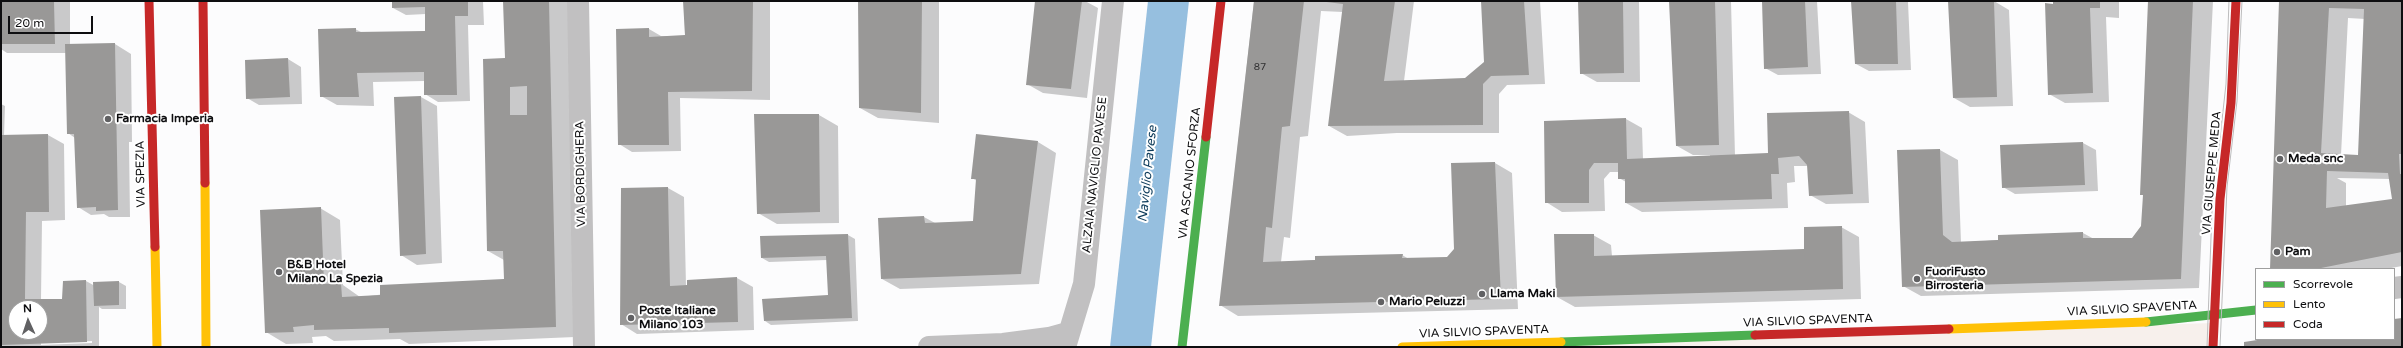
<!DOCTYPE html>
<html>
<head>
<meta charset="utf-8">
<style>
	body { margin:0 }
	#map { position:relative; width:2403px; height:348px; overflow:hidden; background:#fcfcfd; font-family:"Varela Round",sans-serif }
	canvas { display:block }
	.frame { position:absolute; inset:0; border:2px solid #0e0e10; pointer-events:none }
	.legend { position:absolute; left:2255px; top:268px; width:140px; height:72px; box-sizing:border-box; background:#fff; border:1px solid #9f9f9f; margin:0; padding:5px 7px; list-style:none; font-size:12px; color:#0e0e10 }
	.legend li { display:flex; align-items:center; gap:8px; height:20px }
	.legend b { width:20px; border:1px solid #9f9f9f }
	.north { position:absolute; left:8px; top:300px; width:40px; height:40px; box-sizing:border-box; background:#fff; border:1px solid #9f9f9f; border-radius:50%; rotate:357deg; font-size:11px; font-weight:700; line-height:16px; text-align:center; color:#0e0e10 }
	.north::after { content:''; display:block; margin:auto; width:14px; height:18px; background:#616163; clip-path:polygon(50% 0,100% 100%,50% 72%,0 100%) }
	.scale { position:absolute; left:8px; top:16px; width:85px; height:18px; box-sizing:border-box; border:2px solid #0e0e10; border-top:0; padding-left:5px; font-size:12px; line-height:14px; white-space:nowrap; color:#0e0e10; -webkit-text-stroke:3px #fff; paint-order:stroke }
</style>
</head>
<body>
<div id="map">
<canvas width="2403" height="348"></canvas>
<div class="frame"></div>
<ul class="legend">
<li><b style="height:5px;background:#4caf50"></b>Scorrevole</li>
<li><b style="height:5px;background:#ffc107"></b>Lento</li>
<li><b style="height:5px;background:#c62828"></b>Coda</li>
</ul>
<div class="north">N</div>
<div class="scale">20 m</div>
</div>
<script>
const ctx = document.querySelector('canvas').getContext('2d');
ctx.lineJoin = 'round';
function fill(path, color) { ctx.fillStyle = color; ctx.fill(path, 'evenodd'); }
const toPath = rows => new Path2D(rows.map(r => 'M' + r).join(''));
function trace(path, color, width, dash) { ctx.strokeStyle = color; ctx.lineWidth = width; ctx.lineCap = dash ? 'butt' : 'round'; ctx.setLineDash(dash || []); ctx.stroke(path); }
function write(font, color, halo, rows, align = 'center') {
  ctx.font = font + ' "Varela Round",sans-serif'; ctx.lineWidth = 4; ctx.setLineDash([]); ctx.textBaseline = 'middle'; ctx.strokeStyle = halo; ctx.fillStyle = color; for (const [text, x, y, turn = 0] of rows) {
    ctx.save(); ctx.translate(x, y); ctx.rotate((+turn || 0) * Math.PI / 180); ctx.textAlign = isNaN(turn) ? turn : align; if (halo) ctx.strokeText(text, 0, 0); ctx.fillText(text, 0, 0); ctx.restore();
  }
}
fill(toPath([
	[2211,323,2208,347,1516,347]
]), '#f7f0ec');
fill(toPath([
	[1148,1,1189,1,1151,347,1110,347]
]), '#96bfdf');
fill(toPath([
	[1,1,70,1,70,45,115,44,131,54,132,142,129,142,130,217,109,217,104,214,91,215,78,207,75,138,68,133,66,53,7,53,1,49],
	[393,1,483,1,484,25,468,25,470,101,438,102,425,94,425,81,373,82,374,106,337,105,321,96,355,29,363,33,426,32,426,14,406,15,393,8],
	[504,1,569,1,575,337,409,344,400,339,334,341,326,336,312,337,313,343,286,344,266,332,320,208,340,220,343,285,360,297,505,280,504,260,488,251,506,59],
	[684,1,770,1,770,100,680,98,681,151,632,152,619,144,649,29,661,36,685,36],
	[859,1,939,1,939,123,878,118,860,108],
	[1036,1,1085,1,1098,8,1087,98,1043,93,1027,84],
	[1254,1,1414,1,1404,81,1465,79,1485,62,1482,1,1540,1,1545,84,1507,85,1499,94,1499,133,1397,133,1347,136,1329,126,1343,12,1321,11,1308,136,1300,137,1290,238,1284,237,1281,262,1402,255,1409,259,1447,258,1455,249,1495,163,1512,173,1518,309,1238,316,1220,305],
	[1579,1,1639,1,1640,82,1597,82,1581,73],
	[1670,1,1731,1,1735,156,1769,154,1848,112,1865,122,1869,203,1826,204,1810,195,1808,166,1794,166,1795,182,1787,183,1788,208,1642,212,1626,203,1626,182,1619,178,1619,172,1610,172,1604,179,1605,211,1562,212,1546,202,1626,119,1642,128,1643,159,1710,157,1710,155,1693,155,1677,146],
	[1763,1,1817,1,1821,74,1778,75,1765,68],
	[1852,1,1908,2,1911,70,1869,71,1856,64],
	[1949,1,1994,1,2009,10,2013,106,1970,107,1954,98],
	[2054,1,2119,1,2119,18,2106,17,2109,102,2065,103,2049,94,2059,6],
	[2149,1,2213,1,2199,288,1921,296,1903,286,1940,150,1958,160,1961,243,2083,233,2094,239,2132,239,2142,227,2144,196,2141,194],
	[2281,1,2402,1,2402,266,2386,269,2271,269],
	[2348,18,2365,19,2359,156,2341,155],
	[2337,178,2390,179,2394,201,2346,207,2346,183],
	[288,59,301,67,302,104,259,105,247,98],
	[421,97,437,106,442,263,417,265,401,255],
	[1,104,5,106,4,136,48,135,64,144,65,220,42,221,41,300,63,300,86,281,95,286,94,283,119,282,126,286,126,309,102,309,99,307,99,347,1,347],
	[16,308,40,308,40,332,16,332],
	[92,341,92,343,41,345,41,343],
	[819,115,838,126,839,223,777,224,758,213],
	[1038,142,1056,153,1039,284,900,289,882,279,924,217,935,223,974,222,977,181,972,178],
	[2083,143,2096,150,2098,191,2015,194,2003,187],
	[668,188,684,197,686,286,737,278,753,287,754,330,637,334,621,324],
	[1841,227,1859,237,1861,299,1575,307,1557,297,1593,235,1611,245,1612,256,1805,250],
	[848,235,855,239,858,321,771,325,765,321,829,296,827,260,769,262,762,258]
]), '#0003');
fill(toPath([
	[1,1,54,1,55,44,1,44],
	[392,1,468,1,468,16,455,16,457,95,424,95,424,72,357,73,359,97,320,97,318,29,356,28,356,32,425,31,425,7,392,8],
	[503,1,549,1,556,327,389,333,389,328,314,330,314,325,293,327,294,332,265,333,260,210,321,207,324,284,341,283,342,297,380,295,380,285,504,279,503,251,487,251,483,59,505,58],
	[527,86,527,115,510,115,510,87],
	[683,1,753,1,752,91,668,92,669,145,618,145,616,29,649,28,649,37,685,35],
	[858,1,922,1,921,113,859,108],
	[1035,1,1082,1,1071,89,1026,85],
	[1254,1,1304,1,1290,126,1282,127,1272,228,1266,227,1263,262,1315,260,1315,256,1403,254,1402,258,1447,257,1454,249,1451,163,1495,162,1501,299,1219,306],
	[1318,1,1395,1,1384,81,1465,78,1484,62,1481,1,1524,1,1529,75,1491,76,1483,84,1483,125,1328,126,1343,4],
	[1578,1,1623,1,1624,73,1580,74],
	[1669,1,1715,1,1719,145,1676,146],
	[1762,1,1805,1,1808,67,1764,69],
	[1851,1,1896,1,1898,64,1855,64],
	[1948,1,1994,1,1997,97,1953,98],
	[2053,1,2100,1,2100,8,2090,8,2093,93,2048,95,2045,3,2053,4],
	[2148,1,2193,1,2181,279,1902,287,1897,150,1940,149,1943,235,1952,242,1998,240,1998,235,2083,232,2083,238,2132,238,2141,226,2143,195,2140,195],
	[2279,1,2402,1,2402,154,2399,154,2400,174,2402,174,2402,252,2316,269,2270,269],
	[2329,8,2364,9,2358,155,2321,153],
	[2327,171,2388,173,2392,199,2326,208],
	[115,43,118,210,96,211,96,207,77,208,74,134,67,134,65,44],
	[288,58,290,97,246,99,245,60],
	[421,96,426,254,400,256,394,97],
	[1849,111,1853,194,1809,196,1807,165,1799,156,1778,158,1779,174,1771,174,1772,199,1625,203,1625,179,1618,179,1618,163,1594,163,1589,170,1589,203,1545,203,1544,121,1626,118,1627,159,1768,153,1767,113],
	[754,114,819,114,820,212,757,214],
	[48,134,49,212,26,212,25,299,62,299,63,281,86,280,87,342,1,345,1,135],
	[16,308,40,308,40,332,16,332],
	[976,134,1038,141,1021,274,881,279,878,218,924,216,925,223,973,221,976,179,971,179],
	[2083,142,2085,185,2002,188,2000,145],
	[668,187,670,286,687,285,687,280,737,277,738,322,620,325,621,188],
	[1842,226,1843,289,1556,297,1554,234,1594,234,1594,256,1804,249,1804,227],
	[848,234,852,318,764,321,762,299,828,295,826,256,761,258,760,236],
	[119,281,119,305,94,306,93,282],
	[2402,318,2402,347,2244,347,2244,342,2264,339,2394,339,2394,319]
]), '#999897');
trace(toPath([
	[578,1,584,347],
	[2394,288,2402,287],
	[929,347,1003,344,1049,338,1067,333],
	[1065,347,1084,284,1113,1]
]), '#c1c0c1', 22);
trace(toPath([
	[2146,322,2256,310],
	[1561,342,1755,335],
	[1182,347,1206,137]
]), '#4caf50', 9);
trace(toPath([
	[205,183,206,347],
	[155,247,157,347],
	[1949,329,2146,322],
	[1402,347,1561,342]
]), '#ffc107', 9);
trace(toPath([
	[149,1,155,247],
	[203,1,205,183],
	[1206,137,1221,1],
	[1755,335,1949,329],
	[2213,347,2220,199,2231,103,2236,1]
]), '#c62828', 9);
trace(toPath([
	[2207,347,2212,210,2226,84,2229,1],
	[2220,347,2227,187,2237,101,2242,1]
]), '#bcbcbd', 1);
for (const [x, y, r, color] of [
	[108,119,4,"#616163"],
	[2280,159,4,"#616163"],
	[2277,252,4,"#616163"],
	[279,272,4,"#616163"],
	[1917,279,4,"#616163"],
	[1482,294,4,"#616163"],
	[1381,302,4,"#616163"],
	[631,318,4,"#616163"]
]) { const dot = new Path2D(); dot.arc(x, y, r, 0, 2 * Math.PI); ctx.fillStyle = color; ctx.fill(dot); trace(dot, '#fff', 1.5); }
write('10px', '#313032', null, [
	["87",1260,67]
]);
write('bold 12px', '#0e0e10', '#fff', [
	["Farmacia Imperia",116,119],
	["Meda snc",2288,159],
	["Pam",2285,252],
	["B&B Hotel",287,265],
	["Milano La Spezia",287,279],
	["FuoriFusto",1925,272],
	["Birrosteria",1925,286],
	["Llama Maki",1490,294],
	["Mario Peluzzi",1389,302],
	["Poste Italiane",639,311],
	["Milano 103",639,325]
], 'left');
write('12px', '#0e0e10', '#fff', [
	["VIA ASCANIO SFORZA",1190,173,-84],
	["VIA GIUSEPPE MEDA",2212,173,-85],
	["VIA SPEZIA",141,174,-91],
	["VIA BORDIGHERA",581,174,-91],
	["ALZAIA NAVIGLIO PAVESE",1095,175,-84],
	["VIA SILVIO SPAVENTA",2132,309,-3],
	["VIA SILVIO SPAVENTA",1808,321,-2],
	["VIA SILVIO SPAVENTA",1484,332,-2]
]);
write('italic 13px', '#0d3b5a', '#fff', [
	["Naviglio Pavese",1148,174,-84]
]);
</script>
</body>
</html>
